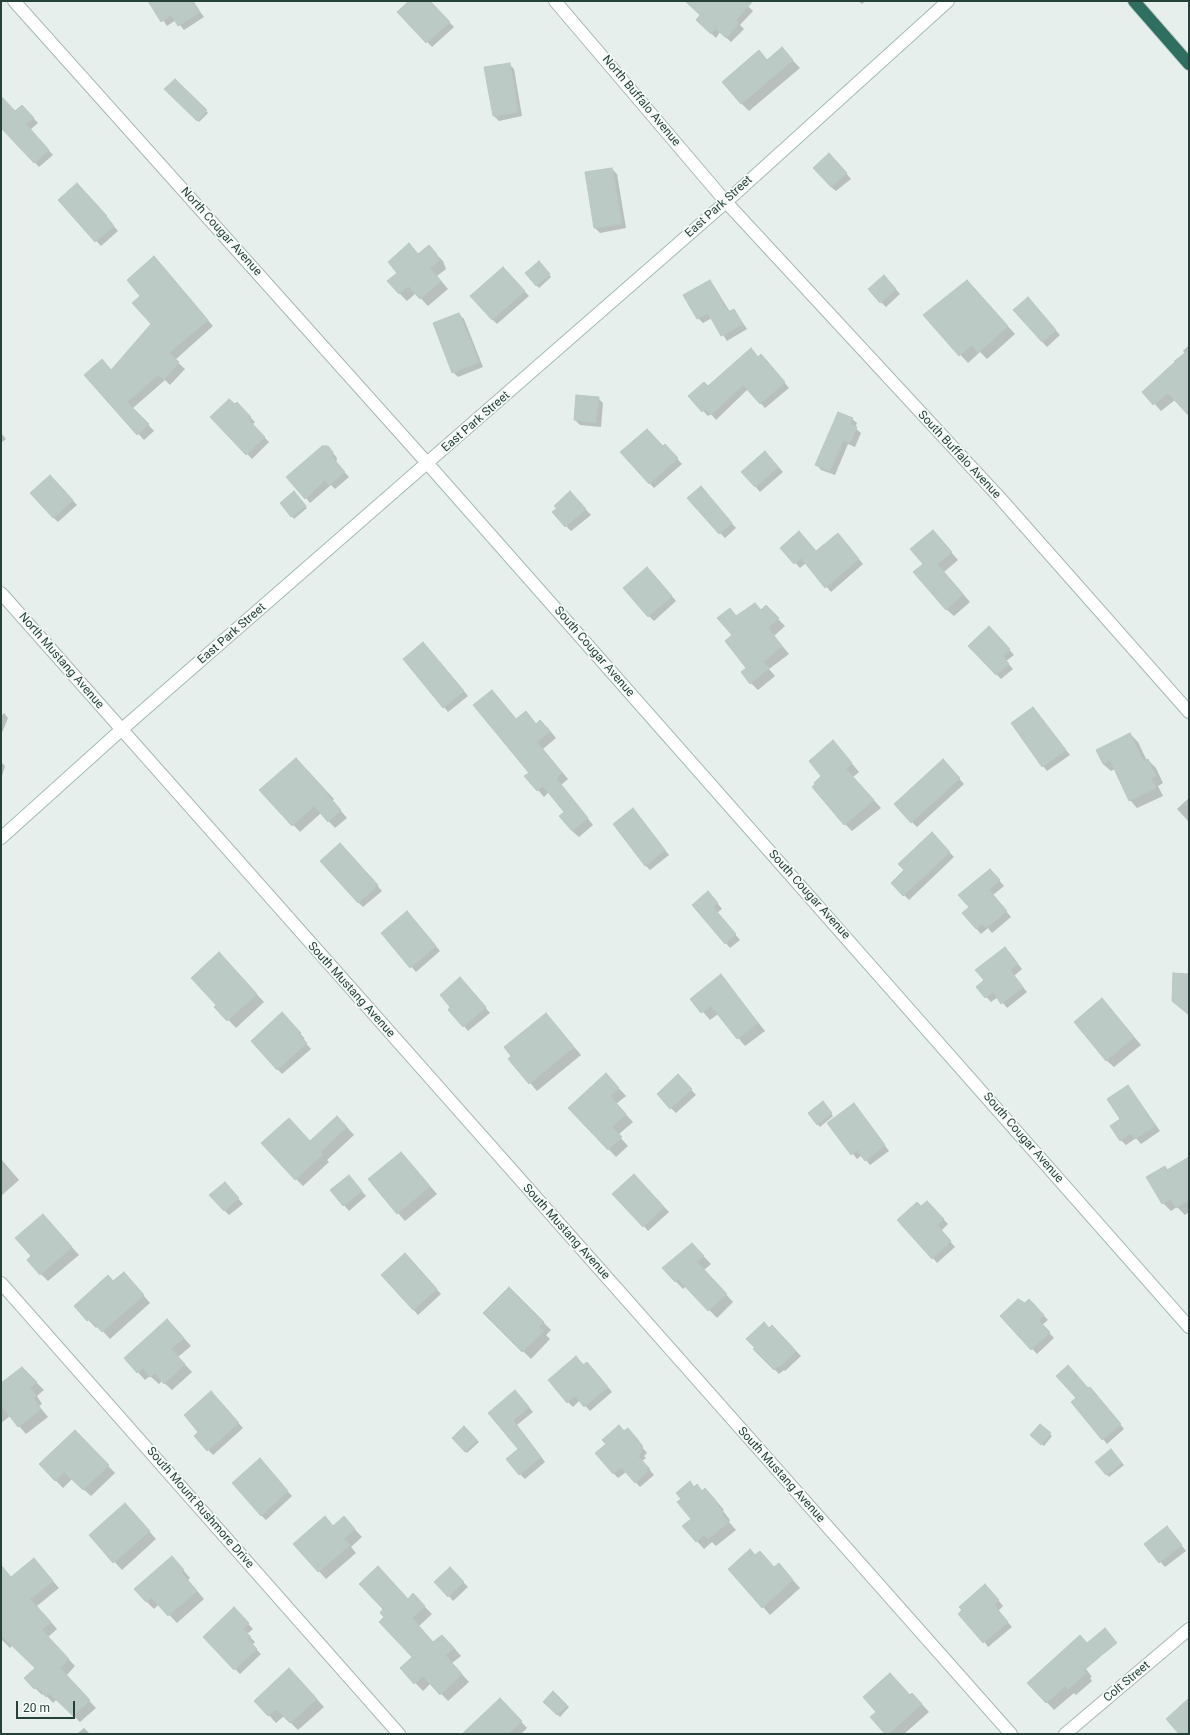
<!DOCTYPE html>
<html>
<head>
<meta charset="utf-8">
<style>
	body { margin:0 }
	#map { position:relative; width:1190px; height:1735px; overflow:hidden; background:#e6efeb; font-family:Roboto,sans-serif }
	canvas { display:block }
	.frame { position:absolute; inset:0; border:2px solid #24423a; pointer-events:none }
	.scale { position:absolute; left:16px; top:1701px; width:59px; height:18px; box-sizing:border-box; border:2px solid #24423a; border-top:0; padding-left:5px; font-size:12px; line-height:14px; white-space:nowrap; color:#24423a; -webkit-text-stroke:3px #f7fbf9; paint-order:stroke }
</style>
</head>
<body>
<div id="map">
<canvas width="1190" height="1735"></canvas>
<div class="frame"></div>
<div class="scale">20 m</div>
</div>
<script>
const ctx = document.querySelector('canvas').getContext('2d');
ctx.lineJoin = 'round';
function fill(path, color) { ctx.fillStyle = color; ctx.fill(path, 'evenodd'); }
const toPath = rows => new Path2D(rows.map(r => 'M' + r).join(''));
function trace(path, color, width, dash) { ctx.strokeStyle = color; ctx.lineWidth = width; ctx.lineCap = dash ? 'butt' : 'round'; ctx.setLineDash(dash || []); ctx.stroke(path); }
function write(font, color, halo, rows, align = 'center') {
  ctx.font = font + ' Roboto,sans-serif'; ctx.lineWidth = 3.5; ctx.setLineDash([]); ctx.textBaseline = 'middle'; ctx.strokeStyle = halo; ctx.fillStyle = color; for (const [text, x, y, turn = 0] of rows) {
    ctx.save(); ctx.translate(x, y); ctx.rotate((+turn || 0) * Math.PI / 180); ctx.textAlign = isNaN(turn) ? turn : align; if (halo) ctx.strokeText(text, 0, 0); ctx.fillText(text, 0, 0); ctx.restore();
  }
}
fill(toPath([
	[150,1,192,1,204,17,184,30,176,20,167,26],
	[410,1,429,1,454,27,432,47,399,12],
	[688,1,742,1,753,11,740,25,744,29,731,42,720,32,716,38,702,25,701,15],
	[858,1,865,1,862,4],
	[782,49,800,68,749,111,741,103,759,52,768,61],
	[509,64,514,69,522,116,499,121,494,116],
	[175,80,208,113,199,122,166,89],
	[27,111,38,123,30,130,53,155,39,167,1,126,1,113],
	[834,159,851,179,836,191,831,187],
	[612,169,617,174,626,228,600,233,595,228,586,173],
	[82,189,118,231,101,246,59,200],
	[409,244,419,255,436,254,443,261,446,269,437,276,448,289,428,306,416,293,407,301,399,293,399,273],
	[539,263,551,277,539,288,527,274],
	[160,264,213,326,175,360,185,369,170,385,165,380,133,408,154,431,144,440,85,375,108,366,112,371,152,324],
	[508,273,529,296,497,324,492,319],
	[709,281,714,286,730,312,734,310,747,329,727,341,712,318,703,323,698,318],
	[889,281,900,294,886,307,881,302],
	[974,289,1015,334,987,359,980,352,968,363,924,315],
	[1032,303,1060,335,1047,347,1014,310],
	[459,314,464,319,483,367,458,377,453,372],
	[1189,345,1189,414,1175,400,1161,411,1144,392,1176,363,1174,361,1185,353,1183,351],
	[758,358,766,360,789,388,765,408,748,389,716,420,711,414,708,416,689,396],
	[598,398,603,403,601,427,580,425,575,420],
	[235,405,241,408,255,422,252,425,269,442,252,459,212,417],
	[852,419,857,423,855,428,861,433,855,447,848,444,835,475,821,470,817,465],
	[1,433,6,439,1,443],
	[663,447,670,451,682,464,654,488,621,452],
	[333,453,337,458,336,463,349,477,335,489,331,485,310,503,306,498],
	[770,457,783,472,760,492,743,472],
	[55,481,77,505,58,522,53,517],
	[705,492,736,528,725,538,720,533],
	[296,495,307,508,294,519,281,503],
	[575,498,591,515,571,531,566,526],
	[842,539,863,564,831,592,806,563,800,568,782,548,817,552],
	[940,539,958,560,944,572,970,602,954,616,946,609,924,564],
	[652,573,676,601,654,621,649,616],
	[766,607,785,626,774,636,789,654,769,669,775,676,758,690,751,683,748,668,733,636,730,609,737,617,761,611],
	[994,632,1014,655,1006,661,1013,669,1001,679,969,646],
	[428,648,468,696,448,712,444,707],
	[492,691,517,720,547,727,556,738,543,749,568,779,561,785,593,825,579,837,572,831,565,812,549,792,544,797,526,776,530,773],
	[1033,708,1070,755,1047,771,1043,766],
	[4,713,8,718,1,735,1,716],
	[1130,734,1138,742,1147,761,1148,760,1156,768,1163,783,1158,786,1163,796,1137,808,1130,800,1115,769,1111,771,1103,764],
	[840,749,859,772,853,777,881,808,852,831,845,824,823,776],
	[1,762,5,766,1,779],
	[303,766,334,799,332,801,347,818,335,828,321,813,300,832,261,790],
	[948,766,964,784,917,827,912,822],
	[1189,798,1189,822,1177,809],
	[633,809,669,855,650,870,645,865],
	[932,834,954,857,909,900,892,883,905,871],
	[345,849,382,891,363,907,358,902],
	[995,875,1004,886,993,895,1011,917,992,933,988,928,981,934,963,913,970,908],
	[713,898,722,909,717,913,740,940,730,948,693,905],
	[412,918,440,951,416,972,382,933],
	[1010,953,1022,969,1014,976,1027,992,1007,1008,998,997,991,1002,977,987],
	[226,961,264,1002,236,1028,216,1007],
	[721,976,765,1031,745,1046,718,1014,710,1020,692,999],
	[465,983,490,1013,468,1031,464,1026],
	[1109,1007,1141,1045,1114,1067,1106,1060],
	[546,1014,581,1055,537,1091,510,1059],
	[287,1019,305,1039,303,1040,311,1049,282,1074,252,1041],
	[683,1081,696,1095,676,1113,671,1108],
	[613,1082,626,1096,616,1104,633,1122,618,1135,628,1146,616,1157,569,1108],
	[1128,1086,1160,1131,1141,1144,1136,1138,1126,1145,1121,1140,1122,1119],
	[825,1105,833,1116,820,1127,809,1114],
	[858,1110,889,1151,870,1165,862,1155,857,1159,829,1123],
	[345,1125,354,1135,327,1160,329,1162,303,1186,296,1179,310,1142],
	[1189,1158,1189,1212,1185,1215,1177,1207,1171,1211,1163,1203,1148,1177,1165,1167,1168,1171],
	[1,1159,19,1180,1,1196],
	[408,1161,437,1194,405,1221,369,1180],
	[349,1176,366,1196,349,1211,331,1190],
	[639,1180,669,1212,648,1231,644,1226],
	[229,1188,243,1204,229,1215,224,1210],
	[932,1207,948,1224,941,1231,955,1247,937,1263,933,1258,921,1208],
	[43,1215,79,1255,48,1281,41,1274,33,1257],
	[692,1244,711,1264,704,1270,733,1302,717,1318,686,1286,683,1289,664,1269],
	[410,1259,441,1294,418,1315,383,1275],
	[131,1281,150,1303,110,1339,98,1326,96,1328,75,1306,114,1282],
	[509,1288,551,1330,546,1335,550,1339,531,1359,484,1313],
	[1034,1305,1048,1320,1042,1325,1054,1338,1037,1354,1001,1317],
	[772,1326,801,1356,785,1371,784,1370,779,1374,755,1349],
	[175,1328,191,1346,178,1357,192,1372,172,1390,162,1381,159,1384,150,1376,145,1380,125,1358],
	[576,1357,584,1365,592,1368,612,1392,590,1411,580,1400,573,1407,568,1402],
	[22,1368,44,1390,37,1396,42,1404,39,1406,48,1417,26,1434,10,1416,1,1423,1,1385],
	[1089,1389,1094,1392,1124,1429,1107,1444,1103,1439],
	[520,1396,533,1412,517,1425,545,1462,525,1479,520,1474,519,1449,489,1413],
	[215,1398,243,1428,213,1455,195,1436,199,1432],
	[464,1427,479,1442,467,1453,453,1438],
	[75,1431,115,1473,91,1496,72,1479,63,1488,40,1464],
	[625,1432,633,1434,643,1446,642,1447,647,1453,644,1456,646,1458,642,1461,654,1475,640,1487,626,1472,618,1478,596,1454],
	[1050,1434,1052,1436,1044,1446,1031,1435],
	[1113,1453,1124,1465,1109,1477,1097,1462],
	[264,1465,292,1496,266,1520,261,1515],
	[690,1483,695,1488,697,1486,703,1492,705,1489,713,1497,724,1510,723,1511,730,1520,729,1522,736,1530,716,1546,712,1542,704,1549,683,1526,692,1519,682,1499],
	[125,1504,156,1539,122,1570,90,1535],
	[325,1518,333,1526,351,1525,362,1537,351,1547,356,1553,326,1579,295,1544],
	[1167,1527,1186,1551,1165,1567,1145,1544],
	[756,1556,775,1568,786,1572,800,1588,770,1615,763,1607],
	[179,1565,190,1578,188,1580,204,1599,177,1623,159,1604,154,1609,146,1601],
	[1,1566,11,1578,40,1566,59,1588,37,1606,57,1629,48,1637,75,1666,66,1676,96,1708,80,1722,57,1699,53,1703,44,1693,42,1695,25,1678,36,1668,13,1645,10,1648,1,1639],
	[450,1568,468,1587,453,1601,449,1596],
	[990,1590,1003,1606,998,1611,1012,1627,988,1647,963,1610],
	[413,1595,432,1614,419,1626,434,1643,450,1643,461,1656,452,1663,469,1682,448,1701,431,1683,423,1691,401,1668,413,1657,408,1600],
	[234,1609,253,1629,247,1634,255,1642,252,1645,261,1654,240,1674,204,1637],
	[1088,1644,1100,1657,1086,1669,1092,1677,1090,1678,1092,1681,1076,1695,1074,1693,1054,1710,1029,1683],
	[297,1677,324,1707,298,1730,284,1716,276,1723,256,1701],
	[553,1693,569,1707,560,1717,545,1702],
	[910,1696,920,1702,929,1712,904,1734,887,1734],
	[500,1699,527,1728,521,1734,463,1734],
	[84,1728,90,1734,77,1734]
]), '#0003');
const building = toPath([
	[148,1,193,1,200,12,178,26,171,15,161,22,148,1],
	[409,1,430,1,450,22,426,43,397,12,409,1],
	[685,1,753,1,736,20,739,23,726,38,715,28,711,34,696,20,700,15,685,1],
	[782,47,793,60,741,104,722,82,759,50,767,60,782,47],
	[510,63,518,112,493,116,484,67,510,63],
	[175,79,207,110,197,121,164,89,175,79],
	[1,96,15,111,22,105,34,118,26,124,49,150,34,163,1,128,1,96],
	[829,153,847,173,831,187,813,168,829,153],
	[612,168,622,224,594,228,585,172,612,168],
	[77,183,107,216,106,216,114,226,95,242,58,200,77,183],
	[409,243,418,254,429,245,436,253,439,261,430,268,441,281,420,299,408,286,399,294,387,281,397,273,388,262,409,243],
	[154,256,208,320,169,353,179,362,164,380,158,375,127,402,149,424,137,435,84,375,102,359,111,370,151,324,132,303,140,296,127,280,154,256],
	[539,261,550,274,536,286,525,273,539,261],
	[503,267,525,291,492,320,470,296,503,267],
	[884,275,896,289,880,303,868,289,884,275],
	[710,280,728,312,734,309,743,324,721,336,708,313,697,319,683,295,710,280],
	[967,280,1008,326,978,353,972,345,959,356,923,315,967,280],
	[1028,297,1056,330,1042,342,1013,310,1028,297],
	[459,313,479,362,452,373,433,323,459,313],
	[751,348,758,357,761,354,785,382,760,404,743,385,711,415,705,409,702,412,688,396,704,382,708,386,751,348],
	[1189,349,1189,416,1168,393,1153,405,1142,392,1189,349],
	[576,395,599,397,596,423,574,420,576,395],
	[229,399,235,404,237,402,251,417,248,419,265,437,246,455,210,417,229,399],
	[838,412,853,418,850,424,857,427,850,443,843,440,830,471,815,465,838,412],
	[647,429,663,446,665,444,678,458,649,484,620,452,647,429],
	[322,446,328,446,333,452,332,457,345,472,329,485,325,480,305,499,286,477,322,446],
	[765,451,778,467,755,487,741,472,765,451],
	[50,475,73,500,53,518,30,493,50,475],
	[701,486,732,523,719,534,687,498,701,486],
	[294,491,306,506,291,517,280,503,294,491],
	[570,491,586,509,565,527,552,512,557,508,554,506,570,491],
	[933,530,952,552,937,564,963,594,946,610,913,572,923,564,910,549,933,530],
	[799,531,816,551,838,533,859,559,825,588,801,558,794,564,780,548,799,531],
	[647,567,672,596,648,617,623,588,647,567],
	[755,603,761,610,766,605,779,618,768,628,782,646,763,662,769,668,750,684,741,672,746,668,725,641,732,635,717,618,730,608,736,616,755,603],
	[989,626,1010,649,1003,656,1009,664,996,675,968,646,989,626],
	[423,642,464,691,443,708,403,659,423,642],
	[492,690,516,719,526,711,536,724,540,720,550,731,537,742,562,773,556,778,588,818,572,831,559,816,564,812,543,786,537,791,524,776,529,773,473,705,492,690],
	[1033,707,1066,750,1042,767,1011,723,1033,707],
	[1130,733,1143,761,1148,759,1156,776,1151,778,1156,788,1129,801,1110,760,1103,764,1096,750,1130,733],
	[833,740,852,763,846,769,874,800,844,825,812,787,815,784,814,783,821,776,809,761,833,740],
	[296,758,327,792,326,793,341,810,328,822,314,806,292,826,259,790,296,758],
	[943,759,960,778,911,823,894,804,943,759],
	[633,808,665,850,645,866,613,824,633,808],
	[932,832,950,852,903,896,891,883,904,870,898,864,932,832],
	[340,843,378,885,358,903,320,861,340,843],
	[990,869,1000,880,989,890,1007,911,986,928,982,924,976,929,962,913,969,907,958,895,990,869],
	[708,891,718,903,713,907,736,934,725,944,692,905,708,891],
	[407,911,436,946,410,968,381,933,407,911],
	[1005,947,1018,964,1010,970,1023,987,1001,1004,993,992,985,998,976,987,984,980,975,970,1005,947],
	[219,952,257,994,227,1021,214,1007,216,1005,191,978,219,952],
	[1173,973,1189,974,1189,1015,1172,1001,1173,973],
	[721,974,758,1023,737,1039,711,1006,701,1013,690,999,721,974],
	[460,977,486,1007,463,1027,448,1010,450,1007,440,995,460,977],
	[1102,998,1134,1037,1106,1061,1074,1022,1102,998],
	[282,1012,301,1033,299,1035,307,1043,277,1070,251,1041,282,1012],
	[546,1013,574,1047,529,1084,508,1059,511,1056,504,1047,546,1013],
	[606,1073,619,1088,610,1096,626,1114,612,1127,622,1137,608,1150,568,1108,606,1073],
	[678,1074,692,1089,670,1109,657,1094,678,1074],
	[1128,1085,1156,1126,1135,1139,1131,1133,1120,1141,1110,1126,1120,1119,1107,1099,1128,1085],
	[823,1101,832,1113,817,1125,808,1113,823,1101],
	[854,1103,885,1145,865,1161,857,1150,851,1155,827,1123,854,1103],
	[337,1116,347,1127,320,1152,323,1154,295,1180,261,1143,289,1118,310,1141,337,1116],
	[401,1152,430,1186,397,1214,368,1179,401,1152],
	[1189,1157,1189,1200,1176,1208,1171,1199,1162,1204,1146,1177,1165,1166,1167,1170,1189,1157],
	[634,1174,664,1207,643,1227,612,1194,634,1174],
	[349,1175,362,1191,343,1206,330,1190,349,1175],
	[225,1182,239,1198,224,1211,209,1195,225,1182],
	[927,1201,944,1219,937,1225,951,1241,932,1259,897,1220,917,1202,921,1206,927,1201],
	[43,1214,72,1247,40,1275,27,1260,31,1256,15,1238,43,1214],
	[692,1243,704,1256,697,1262,727,1294,708,1311,678,1279,675,1282,662,1268,692,1243],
	[405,1253,437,1289,413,1310,381,1275,405,1253],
	[124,1272,144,1295,102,1332,90,1319,87,1321,74,1306,108,1275,113,1281,124,1272],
	[509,1287,544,1322,539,1327,544,1331,522,1352,483,1313,509,1287],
	[1018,1299,1025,1303,1029,1299,1044,1315,1038,1320,1050,1332,1031,1350,1000,1316,1018,1299],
	[167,1319,184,1338,171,1349,185,1364,164,1384,155,1373,150,1377,143,1368,137,1373,124,1358,167,1319],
	[764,1322,769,1328,772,1325,796,1351,780,1367,778,1366,774,1370,753,1349,755,1348,746,1339,764,1322],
	[576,1356,583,1365,587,1362,608,1387,584,1407,575,1396,567,1403,548,1380,576,1356],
	[1068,1365,1088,1388,1090,1387,1121,1424,1102,1440,1071,1402,1076,1398,1056,1376,1068,1365],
	[22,1367,37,1382,30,1388,36,1396,33,1398,41,1409,18,1427,1,1405,1,1383,22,1367],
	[515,1390,529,1407,513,1420,541,1457,519,1475,506,1459,518,1449,488,1413,515,1390],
	[211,1391,239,1423,207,1451,194,1436,198,1432,184,1415,211,1391],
	[1040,1424,1051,1433,1041,1445,1030,1435,1040,1424],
	[619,1425,624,1431,628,1428,639,1441,638,1442,643,1448,640,1450,642,1452,638,1456,650,1469,635,1483,621,1467,613,1474,595,1453,606,1444,602,1440,619,1425],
	[464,1426,477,1440,465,1452,452,1438,464,1426],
	[75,1430,109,1465,83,1490,64,1472,55,1481,39,1464,75,1430],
	[1111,1449,1122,1463,1106,1475,1095,1462,1111,1449],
	[260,1458,288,1491,261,1516,232,1483,260,1458],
	[690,1481,694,1487,697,1484,702,1491,705,1488,717,1502,716,1503,723,1512,722,1514,729,1522,708,1539,704,1535,696,1542,682,1526,691,1519,677,1502,681,1499,676,1493,690,1481],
	[125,1503,150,1531,113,1563,89,1535,125,1503],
	[325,1516,333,1526,344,1516,355,1529,344,1539,350,1545,318,1572,293,1544,325,1516],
	[1167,1526,1182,1545,1159,1563,1144,1544,1167,1526],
	[750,1549,755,1555,760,1551,774,1567,779,1563,793,1580,762,1608,728,1569,750,1549],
	[172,1556,184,1570,181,1572,197,1591,168,1616,151,1597,146,1602,134,1589,172,1556],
	[34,1558,53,1581,30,1599,51,1622,42,1630,69,1659,60,1668,90,1700,73,1716,49,1693,46,1697,37,1687,34,1689,24,1678,35,1668,1,1635,1,1565,11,1577,34,1558],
	[378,1566,408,1599,413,1593,425,1606,412,1618,433,1642,442,1635,454,1648,445,1655,462,1674,440,1695,423,1676,414,1684,400,1668,412,1657,379,1622,384,1617,380,1613,383,1609,359,1584,378,1566],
	[450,1567,464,1582,448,1597,434,1582,450,1567],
	[985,1584,999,1600,994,1605,1008,1622,983,1643,958,1614,962,1610,959,1607,985,1584],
	[234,1607,249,1623,243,1629,251,1637,248,1639,257,1649,234,1670,203,1637,234,1607],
	[1105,1628,1117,1643,1083,1670,1086,1673,1068,1689,1065,1686,1046,1703,1027,1683,1080,1635,1087,1643,1105,1628],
	[289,1668,317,1699,290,1723,276,1709,268,1716,254,1701,289,1668],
	[890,1673,910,1695,912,1693,922,1704,888,1734,885,1734,870,1717,876,1712,863,1697,890,1673],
	[553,1691,567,1705,557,1715,543,1702,553,1691],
	[500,1698,522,1721,508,1734,462,1734,500,1698],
	[1189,1698,1189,1734,1179,1734,1166,1719,1189,1698]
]);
fill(building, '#bbcac4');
trace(building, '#b8c9c2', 1);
const street = toPath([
	[14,1,428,464],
	[555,1,726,202,1000,498,1189,712],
	[1,593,1011,1734],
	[1,1283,399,1734],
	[1065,1734,1189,1629]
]);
const secondary = toPath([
	[428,464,1189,1327],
	[1,838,121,730,726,202,948,1]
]);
const highway = toPath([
	[1134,1,1189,64]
]);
trace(street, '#a8b8b2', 14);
trace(secondary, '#a4bbb3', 14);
trace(highway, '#c2cac8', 14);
trace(street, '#fff', 12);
trace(secondary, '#fff', 12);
trace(highway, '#2f6f62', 12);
write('12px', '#24423a', '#f7fbf9', [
	["North Buffalo Avenue",641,101,50],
	["East Park Street",719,207,-42],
	["North Cougar Avenue",221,232,48],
	["East Park Street",476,422,-41],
	["South Buffalo Avenue",959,455,47],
	["East Park Street",232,634,-41],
	["South Cougar Avenue",594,652,49],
	["North Mustang Avenue",61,661,49],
	["South Cougar Avenue",809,895,48],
	["South Mustang Avenue",351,990,48],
	["South Cougar Avenue",1023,1138,49],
	["South Mustang Avenue",566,1232,48],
	["South Mustang Avenue",781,1475,48],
	["South Mount Rushmore Drive",200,1508,49],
	["Colt Street",1127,1682,-40]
]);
</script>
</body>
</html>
